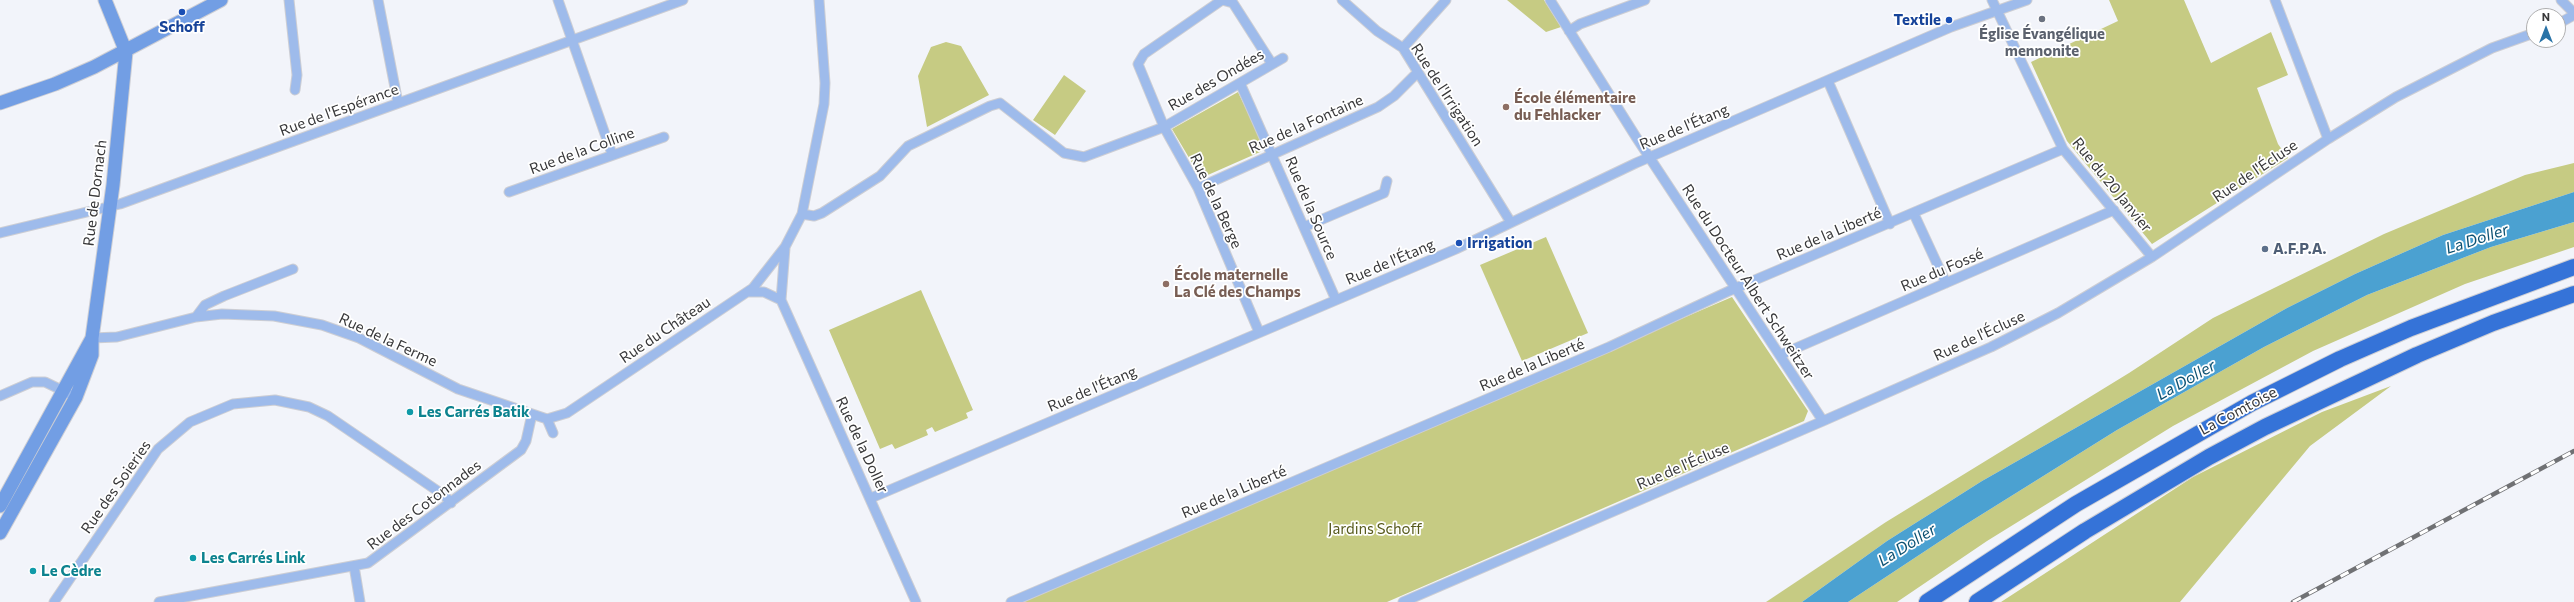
<!DOCTYPE html>
<html>
<head>
<meta charset="utf-8">
<style>
	body { margin:0 }
	#map { position:relative; width:2574px; height:602px; overflow:hidden; background:#f2f4fa; font-family:Commissioner,sans-serif }
	canvas { display:block }
	.north { position:absolute; left:2526px; top:8px; width:40px; height:40px; box-sizing:border-box; background:#fff; border:1px solid #afafb0; border-radius:50%; rotate:0deg; font-size:11px; font-weight:700; line-height:16px; text-align:center; color:#38383a }
	.north::after { content:''; display:block; margin:auto; width:14px; height:18px; background:#2a73a7; clip-path:polygon(50% 0,100% 100%,50% 72%,0 100%) }
</style>
</head>
<body>
<div id="map">
<canvas width="2574" height="602"></canvas>
<div class="north">N</div>
</div>
<script>
const ctx = document.querySelector('canvas').getContext('2d');
ctx.lineJoin = 'round';
function fill(path, color) { ctx.fillStyle = color; ctx.fill(path, 'evenodd'); }
const toPath = rows => new Path2D(rows.map(r => 'M' + r).join(''));
function trace(path, color, width, dash) { ctx.strokeStyle = color; ctx.lineWidth = width; ctx.lineCap = dash ? 'butt' : 'round'; ctx.setLineDash(dash || []); ctx.stroke(path); }
function write(font, color, halo, rows, align = 'center') {
  ctx.font = font + ' Commissioner,sans-serif'; ctx.lineWidth = 3.5; ctx.setLineDash([]); ctx.textBaseline = 'middle'; ctx.strokeStyle = halo; ctx.fillStyle = color; for (const [text, x, y, turn = 0] of rows) {
    ctx.save(); ctx.translate(x, y); ctx.rotate((+turn || 0) * Math.PI / 180); ctx.textAlign = isNaN(turn) ? turn : align; if (halo) ctx.strokeText(text, 0, 0); ctx.fillText(text, 0, 0); ctx.restore();
  }
}
fill(toPath([
	[1507,0,1544,0,1561,27,1546,32],
	[2109,0,2184,0,2211,63,2271,32,2288,75,2257,88,2278,144,2288,158,2152,244,2067,141,2031,62,2118,21],
	[946,42,961,46,989,95,927,127,918,76,931,47],
	[1064,75,1086,91,1055,135,1033,120],
	[1238,92,1264,146,1260,152,1201,178,1172,129],
	[2574,163,2574,192,2443,235,2355,274,2287,308,1982,481,1887,541,1802,602,1766,602,1886,522,2129,373,2213,318,2384,234,2525,175],
	[2574,222,2574,247,2465,284,2313,351,2173,426,1987,541,1897,602,1848,602,1960,528,2117,430,2264,347,2367,295,2491,247],
	[1546,237,1588,333,1522,361,1480,265],
	[921,290,973,410,966,413,968,418,935,432,932,427,926,430,928,435,895,449,892,444,880,449,829,330],
	[1732,297,1808,411,1804,421,1387,602,1021,602],
	[2391,386,2310,446,2180,602,2001,602,2193,477,2322,412]
]), '#c6cb83');
fill(toPath([
	[2574,192,2574,222,2491,247,2367,295,2264,347,2117,430,1960,528,1848,602,1802,602,1887,541,1982,481,2287,308,2355,274,2443,235]
]), '#4ba1d1');
const street = toPath([
	[289,0,297,75,295,90],
	[378,0,398,103],
	[558,0,612,154],
	[1342,0,1377,31,1403,48,1510,221],
	[1550,0,1636,137,1823,421],
	[1992,0,2063,149,2152,257],
	[2275,0,2328,139],
	[2561,0,2574,13],
	[2558,24,2574,15],
	[1569,31,1580,24,1645,0],
	[1403,48,1446,0],
	[1828,81,1890,224],
	[1240,83,1336,300],
	[1198,188,1378,107,1394,96,1417,73],
	[509,192,664,137],
	[802,214,814,216,822,213,880,176,908,146,990,106,1000,103,1064,153,1084,157,1164,127,1283,58],
	[1914,214,1946,283],
	[1304,227,1384,193,1387,181],
	[0,233,120,204,683,0],
	[785,248,781,300,916,602],
	[747,292,764,292,781,300],
	[196,317,205,305,224,296,293,269],
	[1259,332,1198,188,1164,127,1138,64,1144,54,1222,0,1233,3,1272,64],
	[92,338,117,337,196,317,222,314,274,316,322,325,359,338,458,389,547,419,553,433],
	[1780,355,2114,210],
	[0,396,32,382,45,382,76,397],
	[547,419,567,413,753,288,785,247,802,214,824,104,825,83,819,0],
	[871,498,1456,249,1636,163,1951,27,2027,0],
	[354,566,360,602],
	[54,602,158,449,190,422,233,404,275,400,309,407,328,416,445,496,451,503],
	[159,602,368,563,521,450,526,441,532,414],
	[1011,602,1609,347,1729,291,2063,149],
	[1403,602,1823,421,1991,347,2058,313,2152,257,2328,139,2396,97,2492,48,2534,33]
]);
const secondary = toPath([
	[0,103,55,84,94,67,221,0],
	[0,506,92,338],
	[0,533,76,397,92,355,92,338,113,185,126,52,105,0]
]);
const highway = toPath([
	[1927,602,2076,504,2252,403,2340,359,2411,328,2574,267],
	[1977,602,2085,531,2209,457,2265,427,2417,355,2493,323,2574,294]
]);
trace(street, '#cdced4', 11);
trace(secondary, '#cdced4', 15);
trace(highway, '#cdced4', 18);
trace(street, '#9ebbeb', 9);
trace(secondary, '#729ee4', 13);
trace(highway, '#3573d8', 16);
const rail = toPath([
	[2293,602,2574,451]
]);
trace(rail, '#707174', 4.5);
trace(rail, '#fff', 3, [9]);
for (const [x, y, r, color] of [
	[182,12,4,"#1a4fb4"],
	[2042,19,4,"#6b7280"],
	[1949,20,4,"#1a4fb4"],
	[1506,107,4,"#8d6e63"],
	[1459,243,4,"#1a4fb4"],
	[2265,249,4,"#5c6f8a"],
	[1166,284,4,"#8d6e63"],
	[410,412,4,"#0f9aa8"],
	[193,558,4,"#0f9aa8"],
	[33,571,4,"#0f9aa8"]
]) { const dot = new Path2D(); dot.arc(x, y, r, 0, 2 * Math.PI); ctx.fillStyle = color; ctx.fill(dot); trace(dot, '#fff', 1.5); }
write('bold 15px', '#164399', '#fff', [
	["Textile",1941,20],
	["Schoff",182,27,"center"],
	["Irrigation",1467,243,"left"]
], 'right');
write('bold 15px', '#5b616d', '#fff', [
	["Église Évangélique",2042,34],
	["mennonite",2042,51]
]);
write('15px', '#38383a', '#fff', [
	["Rue des Ondées",1216,80,-30],
	["Rue de l'Irrigation",1447,95,57],
	["Rue de l'Espérance",339,110,-20],
	["Rue de la Fontaine",1306,124,-24],
	["Rue de l'Étang",1684,127,-23],
	["Rue de la Colline",582,151,-20],
	["Rue de l'Écluse",2255,171,-34],
	["Rue du 20 Janvier",2112,185,51],
	["Rue de Dornach",95,193,-83],
	["Rue de la Berge",1216,201,65],
	["Rue de la Source",1311,208,67],
	["Rue de la Liberté",1829,234,-23],
	["Rue de l'Étang",1390,262,-23],
	["Rue du Fossé",1942,270,-23],
	["Rue du Docteur Albert Schweitzer",1748,282,57],
	["Rue du Château",665,330,-34],
	["Rue de l'Écluse",1979,336,-25],
	["Rue de la Ferme",388,340,25],
	["Rue de la Liberté",1532,365,-23],
	["Rue de l'Étang",1092,389,-23],
	["La Comtoise",2238,411,-28],
	["Rue de la Doller",862,445,65],
	["Rue de l'Écluse",1683,466,-23],
	["Rue des Soieries",116,487,-55],
	["Rue de la Liberté",1234,492,-23],
	["Rue des Cotonnades",424,505,-37]
]);
write('bold 15px', '#785e54', '#fff', [
	["École élémentaire",1514,98],
	["du Fehlacker",1514,115],
	["École maternelle",1174,275],
	["La Clé des Champs",1174,292]
], 'left');
write('bold 15px', '#4e5e75', '#fff', [
	["A.F.P.A.",2273,249]
], 'left');
write('bold 15px', '#0d838f', '#fff', [
	["Les Carrés Batik",418,412],
	["Les Carrés Link",201,558],
	["Le Cèdre",41,571]
], 'left');
write('15px', '#575a1c', '#fff', [
	["Jardins Schoff",1375,529]
]);
write('italic 16px', '#0d5273', '#fff', [
	["La Doller",2477,239,-18],
	["La Doller",2186,380,-29],
	["La Doller",1907,545,-32]
]);
</script>
</body>
</html>
